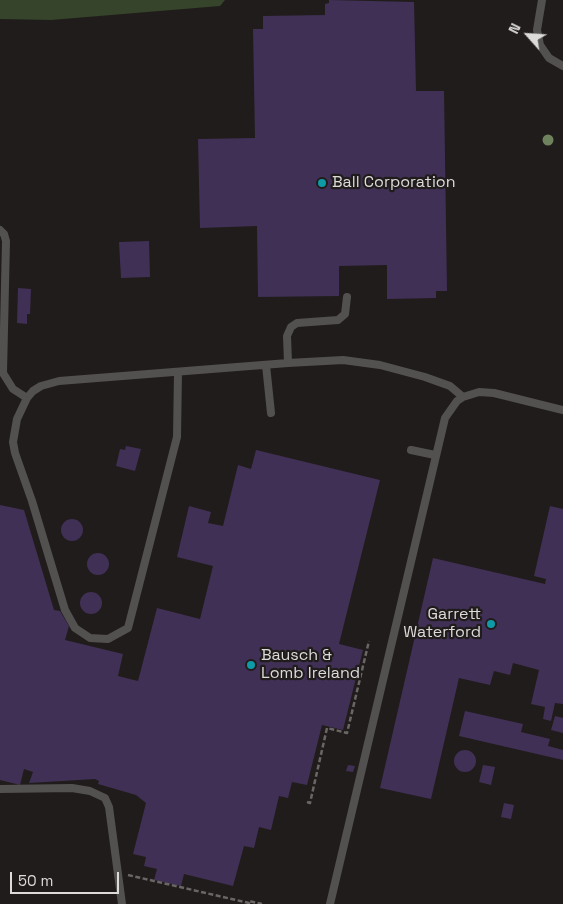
<!DOCTYPE html>
<html>
<head>
<meta charset="utf-8">
<style>
	body { margin:0 }
	#map { position:relative; width:563px; height:904px; overflow:hidden; background:#201c1b; font-family:"Space Grotesk",sans-serif }
	canvas { display:block }
	.north { position:absolute; left:503px; top:10px; width:50px; height:50px; -webkit-text-stroke:4px #201c1b; paint-order:stroke; rotate:296deg; font-size:14px; font-weight:700; line-height:20px; text-align:center; color:#dddbda }
	.north::after { content:''; display:block; margin:auto; width:18px; height:22px; background:#dddbda; clip-path:polygon(50% 0,100% 100%,50% 72%,0 100%) }
	.scale { position:absolute; left:10px; top:872px; width:109px; height:22px; box-sizing:border-box; border:2px solid #dddbda; border-top:0; padding-left:6px; font-size:15px; line-height:18px; white-space:nowrap; color:#dddbda; -webkit-text-stroke:4px #201c1b; paint-order:stroke }
</style>
</head>
<body>
<div id="map">
<canvas width="563" height="904"></canvas>
<div class="north">N</div>
<div class="scale">50 m</div>
</div>
<script>
const ctx = document.querySelector('canvas').getContext('2d');
ctx.lineJoin = 'round';
function fill(path, color) { ctx.fillStyle = color; ctx.fill(path, 'evenodd'); }
const toPath = rows => new Path2D(rows.map(r => 'M' + r).join(''));
function trace(path, color, width, dash) { ctx.strokeStyle = color; ctx.lineWidth = width; ctx.lineCap = dash ? 'butt' : 'round'; ctx.setLineDash(dash || []); ctx.stroke(path); }
function write(font, color, halo, rows, align = 'center') {
  ctx.font = font + ' "Space Grotesk",sans-serif'; ctx.lineWidth = 4.5; ctx.setLineDash([]); ctx.textBaseline = 'middle'; ctx.strokeStyle = halo; ctx.fillStyle = color; for (const [text, x, y, turn = 0] of rows) {
    ctx.save(); ctx.translate(x, y); ctx.rotate((+turn || 0) * Math.PI / 180); ctx.textAlign = isNaN(turn) ? turn : align; if (halo) ctx.strokeText(text, 0, 0); ctx.fillText(text, 0, 0); ctx.restore();
  }
}
fill(toPath([
	[0,0,225,0,220,6,51,20,0,19]
]), '#35442a');
fill(toPath([
	[329,0,414,2,416,91,444,91,447,291,436,291,436,298,387,299,387,265,339,266,339,296,258,297,257,226,200,228,198,139,255,138,253,29,263,29,263,16,325,15,325,4,329,3],
	[149,241,150,277,121,278,119,242],
	[18,288,31,289,30,314,27,314,27,324,17,323],
	[126,446,141,449,135,471,116,466,120,449,125,450],
	[256,450,380,480,339,644,363,650,343,730,322,725,307,785,292,782,288,798,279,796,271,830,259,827,254,848,244,846,233,886,184,874,181,886,154,880,157,869,144,866,146,857,133,854,146,803,136,795,98,784,99,781,95,779,29,783,33,772,24,769,20,785,0,780,0,505,24,510,54,610,60,611,69,626,65,640,123,654,118,676,138,681,157,608,200,619,213,566,177,557,189,506,211,512,208,523,223,526,238,465,251,469],
	[550,506,563,509,563,704,555,703,551,721,543,719,545,707,531,704,539,670,513,663,510,675,494,671,490,685,459,678,431,799,380,788,433,558,545,584,546,579,534,576],
	'61 530a11 11 0 1 1 22 0a11 11 0 1 1-22 0Z',
	'87 564a11 11 0 1 1 22 0a11 11 0 1 1-22 0Z',
	'80 603a11 11 0 1 1 22 0a11 11 0 1 1-22 0Z',
	[465,711,523,724,521,732,550,739,548,746,563,750,563,760,459,736],
	[555,716,563,718,563,733,551,730],
	'454 761a11 11 0 1 1 22 0a11 11 0 1 1-22 0Z',
	[348,765,355,766,353,772,346,771],
	[483,765,495,767,491,785,479,782],
	[504,803,514,805,511,819,501,817]
]), '#403055');
trace(toPath([
	[307,802,310,803,327,728,347,733,369,641],
	[128,875,249,903,249,901,262,904]
]), '#696665', 2.5, [5, 2.5]);
trace(toPath([
	[542,0,537,30,540,45,549,58,563,66],
	[0,230,4,234,6,241,3,373,13,389,27,398],
	[288,363,287,336,291,327,297,323,338,320,345,314,347,297],
	[266,365,271,413],
	[178,372,177,437,128,628,108,639,90,638,75,628,65,610,32,501,15,453,13,442,17,419,27,398,33,391,41,386,59,381,288,363,343,360,380,365,425,377,450,386,463,397],
	[411,450,435,455],
	[0,789,72,788,90,791,105,798,109,807,122,904],
	[330,904,445,418,457,401,463,397,479,392,494,393,563,410]
]), '#535150', 8);
ctx.fillStyle = '#6f825e';
for (const [x, y] of [
	[548,140]
]) { ctx.beginPath(); ctx.arc(x, y, 5.5, 0, 2 * Math.PI); ctx.fill(); }
for (const [x, y, r, color] of [
	[322,183,5,"#0f9aa8"],
	[491,624,5,"#0f9aa8"],
	[251,665,5,"#0f9aa8"]
]) { const dot = new Path2D(); dot.arc(x, y, r, 0, 2 * Math.PI); ctx.fillStyle = color; ctx.fill(dot); trace(dot, '#201c1b', 2); }
write('16px', '#dddbda', '#201c1b', [
	["Ball Corporation",332,183],
	["Garrett",481,615,"right"],
	["Waterford",481,633,"right"],
	["Bausch &",261,656],
	["Lomb Ireland",261,674]
], 'left');
</script>
</body>
</html>
